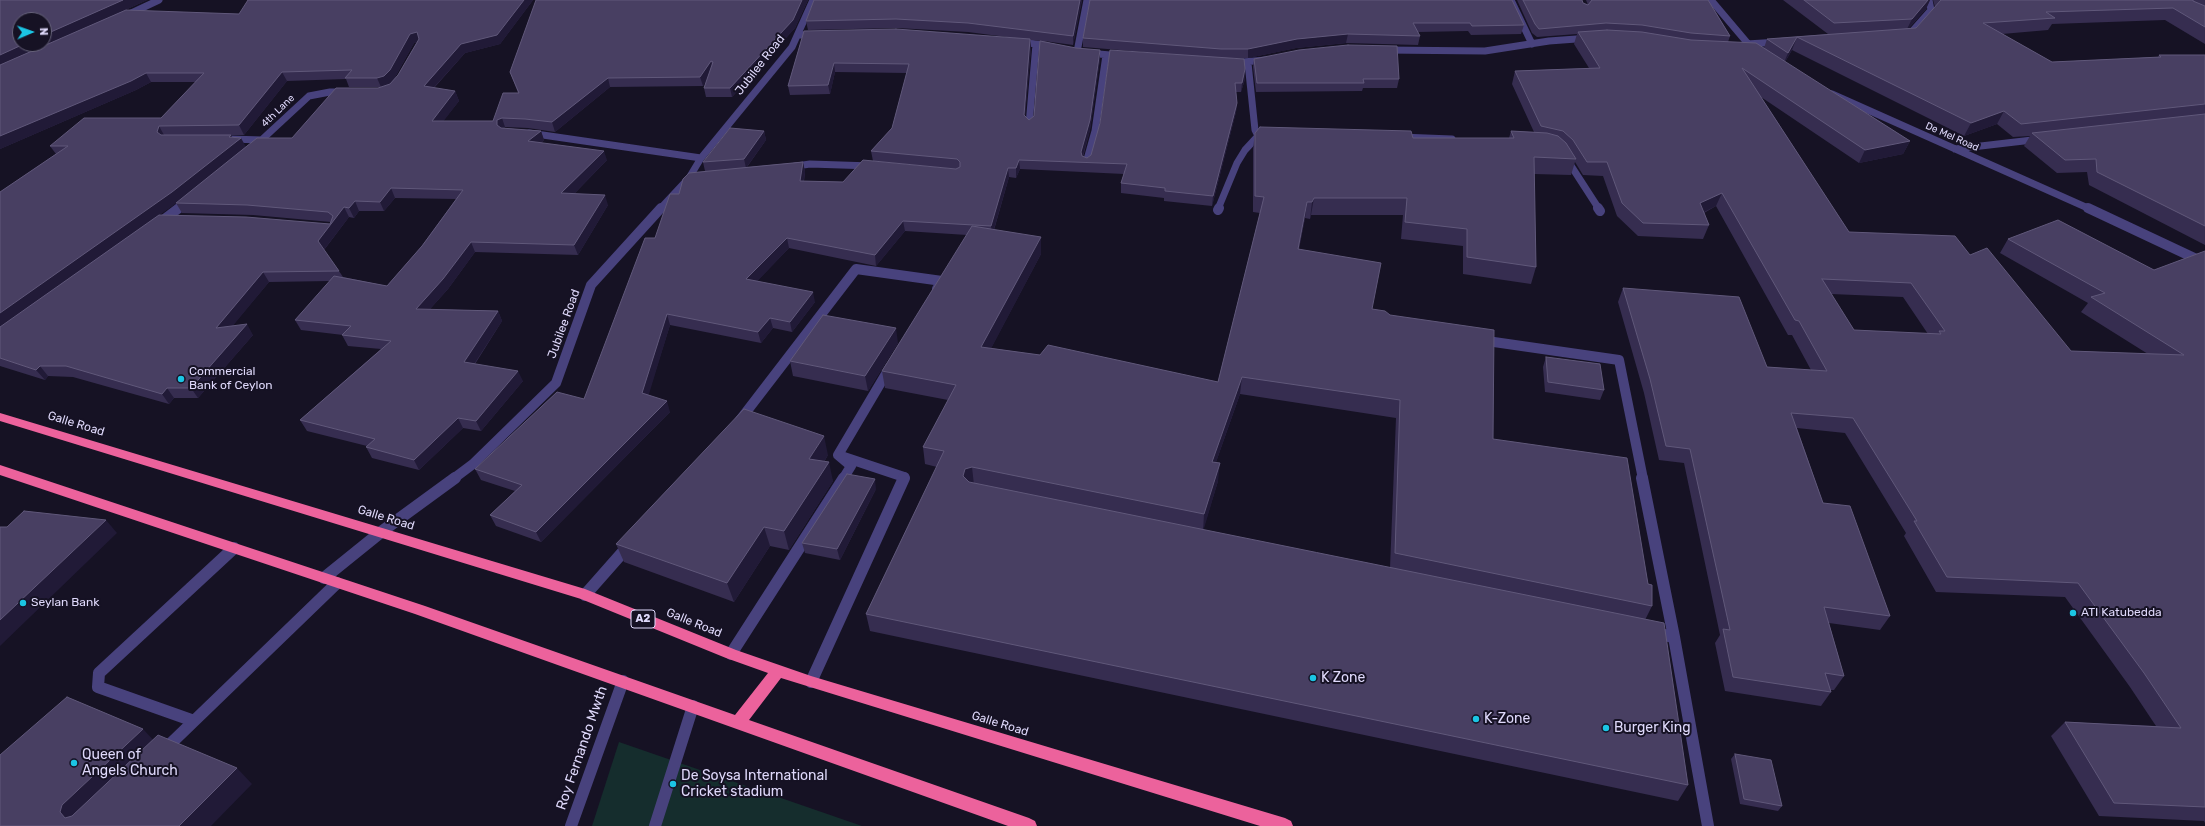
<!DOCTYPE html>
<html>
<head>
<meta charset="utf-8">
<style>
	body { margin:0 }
	#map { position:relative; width:2205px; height:826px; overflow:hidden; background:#161224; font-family:Rubik,sans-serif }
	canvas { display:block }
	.north { position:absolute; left:12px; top:12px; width:40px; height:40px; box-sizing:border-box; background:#161224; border:1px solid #66627a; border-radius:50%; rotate:88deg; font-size:11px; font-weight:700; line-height:16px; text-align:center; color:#dfd9fb }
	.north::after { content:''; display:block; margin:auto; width:14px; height:18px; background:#1bc5e4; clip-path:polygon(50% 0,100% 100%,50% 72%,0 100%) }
</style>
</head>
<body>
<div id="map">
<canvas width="2205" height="826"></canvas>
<div class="north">N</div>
</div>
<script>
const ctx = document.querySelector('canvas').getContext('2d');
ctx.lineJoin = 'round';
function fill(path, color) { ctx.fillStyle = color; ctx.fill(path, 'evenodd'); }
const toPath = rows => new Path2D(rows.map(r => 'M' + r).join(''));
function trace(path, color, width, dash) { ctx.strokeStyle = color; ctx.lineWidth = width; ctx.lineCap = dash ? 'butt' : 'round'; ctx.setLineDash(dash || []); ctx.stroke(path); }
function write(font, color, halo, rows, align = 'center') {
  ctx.font = font + ' Rubik,sans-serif'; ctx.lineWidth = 4; ctx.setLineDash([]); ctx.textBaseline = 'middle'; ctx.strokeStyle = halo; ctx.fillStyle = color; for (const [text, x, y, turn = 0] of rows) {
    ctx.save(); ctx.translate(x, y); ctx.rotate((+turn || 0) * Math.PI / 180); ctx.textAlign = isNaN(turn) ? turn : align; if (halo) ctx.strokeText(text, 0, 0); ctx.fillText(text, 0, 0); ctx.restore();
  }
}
fill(toPath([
	[619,742,862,826,592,826]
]), '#152d2d');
trace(toPath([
	[1511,0,1532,44],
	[1711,0,1755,52],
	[125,16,159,0],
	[798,35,816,35],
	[1905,36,1908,36,1931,10,1929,0],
	[1018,41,1053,47],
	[1747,44,1779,42],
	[1385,50,1485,51,1549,41,1590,38],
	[1077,52,1087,0],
	[1087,53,1122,56],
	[1232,63,1266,60],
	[1248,63,1255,130,1258,136,1266,136],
	[1832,94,2090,209],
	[1029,125,1036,44],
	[529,133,701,158],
	[1400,137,1452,139],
	[229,139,263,140],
	[255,146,309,96,330,92,347,92],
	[1955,149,2041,139],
	[1566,158,1599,209],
	[1086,163,1095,131,1106,55],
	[790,167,810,164,872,166],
	[177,209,188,201],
	[660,209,689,178,701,158,792,47,813,0],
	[1218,209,1237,163,1245,150,1258,136]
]), '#48427d', 7);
trace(toPath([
	[1598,208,1600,211],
	[2088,208,2205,263],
	[1218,210,1219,208],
	[158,224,179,208],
	[1480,340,1619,360,1643,479],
	[740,420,856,269,942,281,937,289],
	[838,455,890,367],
	[453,479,473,464,556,383,591,285,661,208],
	[843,479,851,466,838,455,904,477,903,479]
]), '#48427d', 10);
trace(toPath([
	[1642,478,1674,637,1708,826],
	[324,578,381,532,455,478],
	[585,595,630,544],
	[1654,633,1674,637],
	[731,654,844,478],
	[811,682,904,478],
	[194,721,98,687,99,673,234,548],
	[163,751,337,583],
	[571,826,623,681],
	[655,826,693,706]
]), '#48427d', 12);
fill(toPath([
	[0,413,585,589,736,650,811,676,1285,818,1291,821,1293,826,1260,826,781,678,749,720,1029,818,1035,821,1037,826,1008,826,415,614,0,475,0,465,425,606,735,715,768,673,726,658,581,599,0,421,0,413]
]), '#ec629c');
fill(toPath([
	[0,0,147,0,121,12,239,14,459,0,533,0,500,44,465,53,434,88,455,91,459,101,443,121,493,121,518,93,510,72,536,0,808,0,795,28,732,97,706,97,704,88,707,78,703,86,610,87,555,132,528,128,505,127,504,128,541,131,544,140,541,143,607,160,574,194,608,205,578,255,475,252,448,289,430,309,498,311,502,321,475,364,523,381,481,431,463,428,419,470,372,458,366,447,367,446,307,431,300,420,381,349,348,346,342,335,343,335,301,330,295,320,330,281,269,282,232,326,253,335,198,398,174,398,169,404,73,377,48,376,45,380,0,366,0,192,56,154,50,146,161,118,196,82,151,82,136,90,0,149],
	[417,42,398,75,390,84,389,84,394,79,414,43],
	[346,79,349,87,380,87,378,88,292,138,246,147,232,137,231,135,186,135,244,135,287,81],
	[395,198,456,199,422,246,387,286,343,277,339,271,324,250,349,217,354,218,359,211,384,211],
	[176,203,182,213,253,215,331,222,330,224,159,215],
	[814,0,1082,0,1073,45,1044,41,1100,59,1090,130,1083,157,1087,158,1091,155,1180,55,1083,47,1083,38,1090,0,1524,25,1521,34,1471,35,1468,31,1418,32,1420,36,1418,45,1346,43,1296,48,1248,58,1233,58,1245,79,1241,92,1236,92,1237,103,1236,112,1212,206,1164,201,1164,198,1121,193,1121,183,1124,174,1020,169,1016,178,1009,177,994,230,1041,254,991,348,1218,382,1260,213,1253,212,1253,149,1255,133,1413,138,1509,138,1511,131,1534,132,1512,84,1515,71,1589,68,1574,44,1577,34,1537,37,1532,33,1517,0,1582,0,1583,3,1588,5,1586,0,1708,0,1730,36,1728,42,1764,48,1767,39,1828,34,1783,0,1930,0,1926,9,1908,29,1916,28,1935,7,1933,0,2205,0,2205,44,2165,20,2052,24,2048,30,2002,34,2052,62,2158,57,2159,55,2205,55,2205,245,2089,185,2087,172,2057,173,2024,146,2030,136,2013,137,1997,124,1964,136,1792,50,1785,62,1910,141,1903,154,1859,163,1761,97,1849,232,1970,255,2071,351,2148,354,2081,312,2088,303,2000,253,2008,239,2154,270,2205,251,2205,823,2204,821,2099,816,2051,736,2065,722,2156,726,2130,687,2065,597,1936,592,1904,536,1906,533,1845,433,1797,428,1823,503,1890,616,1880,630,1829,623,1844,676,1834,690,1830,690,1831,692,1821,706,1725,691,1715,643,1720,635,1684,463,1659,460,1644,393,1618,302,1623,288,1767,367,1811,370,1792,335,1788,335,1716,206,1704,213,1709,225,1703,239,1638,236,1617,216,1603,176,1583,175,1575,162,1571,175,1534,174,1536,267,1531,284,1463,274,1463,246,1401,239,1403,215,1311,215,1310,219,1305,218,1299,249,1372,309,1493,439,1648,584,1652,606,1645,620,1688,785,1678,801,870,631,866,614,937,467,925,464,923,447,948,400,885,388,882,371,967,235,905,231,876,266,789,248,757,281,815,302,792,332,773,328,761,343,670,325,648,395,670,412,541,542,496,526,490,515,515,491,481,480,475,469,584,399,655,238,679,194,705,171,703,162,764,131,766,140,747,167,803,162,805,172,804,181,843,182,956,169,873,161,871,151,892,128,907,73,835,72,830,94,790,95,788,86,804,31,1022,39,968,32,897,28,808,30,806,21],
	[1030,40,1040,41,1034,116,1029,120,1025,116,1031,48],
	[1831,294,1903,297,1928,334,1854,330],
	[1240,394,1396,418,1390,568,1203,530,1218,481,1216,462],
	[1254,59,1399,79,1397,88,1363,88,1362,91,1256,92,1253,67],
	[898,343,868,391,793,376,790,361],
	[1546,357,1604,390,1600,400,1545,392,1543,367],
	[828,455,824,462,833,481,789,550,770,546,734,602,624,562,616,544],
	[876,489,840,560,805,553,802,543],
	[1735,754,1782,806,1778,811,1740,804,1731,759]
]), '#362d50');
fill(toPath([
	[123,0,147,0,0,67,0,55,24,44,44,44,44,35],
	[524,0,533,0,500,44,465,53,427,95,424,86,461,44],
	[802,0,808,0,795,28,732,97,730,88],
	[1080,0,1082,0,1073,45,1073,36],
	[1928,0,1930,0,1926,9,1906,31,1912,19],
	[417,32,421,41,414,43,394,79,388,85,381,87,377,78,410,34],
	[1348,34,1346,43,1296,48,1248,58,1248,49,1297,39],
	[1797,37,1792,50,1783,65,1788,53],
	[1030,39,1031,48,1024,125,1024,115],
	[1100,50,1100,59,1090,130,1081,162,1081,152],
	[711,61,713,70,703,86,700,77],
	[834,63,835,72,830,94,828,85],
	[1245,69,1245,79,1241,92,1242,83],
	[282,72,287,81,244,135,239,125],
	[146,73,151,82,136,90,0,149,0,136],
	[608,78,610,87,555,132,552,122],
	[455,91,459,101,436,131,432,121],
	[1237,103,1236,112,1212,206,1213,196],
	[2004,111,1997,124,1964,136,1971,123],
	[502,118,505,127,501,129,497,125,497,120],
	[159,126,164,135,162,141,157,132],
	[541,131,544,140,531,151,528,141],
	[764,131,766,140,746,168,744,159],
	[231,135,235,143,241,138,246,147,178,202,0,328,0,313,229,137],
	[1910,141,1903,154,1859,163,1865,150],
	[604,151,607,160,565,203,561,193],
	[1019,160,1020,169,1016,178,1016,168],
	[803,162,805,172,802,191,800,181],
	[1008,168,1009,177,992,236,991,226],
	[391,188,395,198,384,211,380,202],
	[1722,193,1716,206,1694,217,1700,203],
	[605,195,608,205,578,255,574,245],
	[1314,198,1311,215,1310,219,1312,202],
	[355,201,359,211,354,218,349,208],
	[1307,202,1305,218,1295,266,1298,249],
	[344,207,349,217,323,251,318,241],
	[903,221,905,231,876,266,875,255],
	[1041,237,1041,254,983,364,981,347],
	[787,238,789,248,749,290,746,279],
	[471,242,475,252,448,289,421,319,416,309],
	[263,272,269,282,222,339,216,328],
	[813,292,815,302,792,332,790,322],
	[498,311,502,321,469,372,464,362],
	[667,314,670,325,646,404,642,393],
	[770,318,773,328,761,343,758,332],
	[247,324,253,335,198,398,191,388],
	[896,328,898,343,868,391,865,376],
	[40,366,48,376,45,380,36,370],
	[518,371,523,381,481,431,476,421],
	[1242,377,1240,394,1210,479,1212,462],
	[167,388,174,398,169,404,162,394],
	[667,401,670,412,541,542,536,532],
	[458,418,463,428,419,470,414,460],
	[824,436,828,455,814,478,809,459],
	[829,462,833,481,789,550,784,531],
	[1220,463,1218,481,1203,532,1204,514],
	[972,467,974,485,967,487,963,476,965,469],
	[875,479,876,489,840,560,837,549],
	[106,520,117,533,0,646,0,620],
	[764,527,770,546,734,602,727,583],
	[143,729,158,745,80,821,65,818,60,812,62,805],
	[237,768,252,784,211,826,179,826]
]), '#211a37');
const building = toPath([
	[0,0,123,0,44,35,44,20,20,20,20,44,24,44,0,55,0,0],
	[248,0,524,0,497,35,461,44,424,86,455,91,432,121,493,121,503,93,519,93,510,72,536,0,802,0,793,20,730,88,704,88,713,62,711,61,700,77,608,78,552,122,525,119,502,118,497,120,497,125,501,128,541,131,528,141,604,151,561,193,605,195,574,245,471,242,443,279,416,309,498,311,464,362,518,371,476,421,458,418,414,460,366,447,375,439,300,420,391,341,342,335,351,326,295,320,334,276,387,286,422,246,463,190,391,188,380,202,355,201,349,208,344,207,318,241,339,271,263,272,216,328,247,324,191,388,167,388,162,394,66,366,40,366,36,370,0,358,0,327,159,215,246,217,330,224,333,216,328,212,247,205,176,203,257,138,292,138,336,88,378,88,390,84,398,75,419,39,417,32,410,34,390,70,384,76,377,78,345,78,352,70,282,72,239,125,159,126,157,132,161,135,231,135,229,137,241,138,172,192,0,313,0,192,68,146,50,146,84,118,161,118,204,73,146,73,131,81,0,136,0,65,126,10,239,14,248,0],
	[814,0,1080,0,1073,36,968,23,896,19,806,21,814,0],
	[1090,0,1512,0,1524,25,1472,26,1470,23,1413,23,1420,36,1348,34,1297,39,1248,49,1221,49,1083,38,1090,0],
	[1523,0,1582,0,1583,3,1588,5,1592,0,1708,0,1730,36,1691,33,1642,25,1606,23,1539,29,1535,24,1523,0],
	[1804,0,1928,0,1912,19,1834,23,1804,0],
	[1941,0,2193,0,2193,1,2205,6,2205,27,2173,8,2046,12,2055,18,1983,23,2052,62,2161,57,2159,55,2205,55,2205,104,2021,124,2004,111,1971,123,1797,37,1788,53,1767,39,1916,28,1941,0],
	[896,29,1030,39,1024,115,1029,120,1034,116,1040,41,1076,48,1100,50,1090,120,1081,152,1082,156,1087,158,1091,155,1100,123,1110,50,1244,59,1245,69,1242,83,1235,83,1237,103,1213,196,1165,191,1165,188,1121,183,1127,164,1019,160,1016,168,1008,168,991,226,903,221,875,255,787,238,746,279,813,292,790,322,770,318,758,332,667,314,642,393,667,401,536,532,490,515,522,485,475,469,557,392,584,399,645,238,655,238,670,194,679,194,683,179,689,173,803,162,800,181,843,182,863,160,956,169,960,167,960,162,957,159,871,151,892,128,909,64,834,63,828,85,788,86,804,31,896,29],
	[1607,30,1642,32,1691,40,1756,43,1910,141,1865,150,1742,68,1849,232,1955,236,1970,255,1987,248,2071,351,2184,355,2091,297,2105,293,2008,239,2058,220,2154,270,2205,251,2205,807,2114,803,2065,722,2181,728,2144,673,2078,583,1947,577,1914,521,1917,521,1853,418,1791,413,1823,503,1850,506,1890,616,1824,607,1844,676,1825,673,1831,692,1733,677,1723,629,1730,630,1690,449,1666,446,1650,379,1623,288,1739,297,1767,367,1827,371,1799,321,1795,320,1722,193,1700,203,1709,225,1643,223,1622,203,1607,162,1587,162,1573,140,1563,131,1541,126,1515,71,1600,68,1578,32,1607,30],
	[1822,279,1911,283,1945,331,1939,331,1941,334,1854,330,1822,279],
	[1348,45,1397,46,1399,79,1363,79,1364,83,1257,83,1254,59,1299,50,1348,45],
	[2205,114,2205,226,2097,172,2096,159,2065,160,2032,133,2205,114],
	[1260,127,1411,131,1413,138,1514,138,1511,131,1547,133,1558,136,1566,143,1576,159,1534,157,1536,267,1467,257,1467,229,1405,222,1407,198,1314,198,1312,202,1307,202,1298,249,1381,263,1372,309,1385,311,1390,315,1494,330,1493,439,1627,458,1648,584,1652,585,1652,606,1395,553,1400,400,1242,377,1212,462,1220,463,1204,514,972,467,965,469,963,476,969,482,1664,623,1688,785,866,614,944,451,923,447,956,385,882,371,972,226,1041,237,981,347,1040,355,1048,345,1218,382,1264,197,1255,196,1255,133,1260,127],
	[730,128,764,131,744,159,703,162,730,128],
	[823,315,896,328,865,376,790,361,823,315],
	[1546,357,1600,364,1604,390,1548,382,1546,357],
	[744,409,824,436,809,459,829,462,784,531,764,527,727,583,616,544,744,409],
	[847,474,875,479,837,549,802,543,847,474],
	[24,511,106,520,0,620,0,527,7,527,24,511],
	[67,697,143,729,62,805,60,812,65,818,72,816,158,735,237,768,179,826,0,826,0,755,67,697],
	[1735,754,1771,760,1782,806,1744,799,1735,754]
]);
fill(building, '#483f62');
trace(building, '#60587a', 1);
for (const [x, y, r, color] of [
	[181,379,4,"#1bc5e4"],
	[23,603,4,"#1bc5e4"],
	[2073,613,4,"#1bc5e4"],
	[1313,678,4,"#1bc5e4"],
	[1476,719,4,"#1bc5e4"],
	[1606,728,4,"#1bc5e4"],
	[74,763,4,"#1bc5e4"],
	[673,784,4,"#1bc5e4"]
]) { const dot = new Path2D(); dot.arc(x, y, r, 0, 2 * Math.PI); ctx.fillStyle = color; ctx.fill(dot); trace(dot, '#161224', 1.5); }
write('10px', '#dfd9fb', '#161224', [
	["4th Lane",278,111,-44],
	["De Mel Road",1952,137,24]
]);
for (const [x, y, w] of [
	[643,619,24]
]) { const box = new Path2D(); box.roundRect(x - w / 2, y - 9, w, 18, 3); ctx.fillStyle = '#161224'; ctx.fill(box); trace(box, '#dfd9fb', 1); }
write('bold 11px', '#dfd9fb', null, [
	["A2",643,619]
]);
write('12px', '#dfd9fb', '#161224', [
	["Jubilee Road",760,65,-52],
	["Jubilee Road",564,324,-70],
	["Galle Road",76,424,17],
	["Galle Road",386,518,17],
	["Galle Road",694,623,22],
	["Galle Road",1000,724,17]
]);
write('12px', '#dfd9fb', '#161224', [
	["Commercial",189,372],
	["Bank of Ceylon",189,386],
	["Seylan Bank",31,603],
	["ATI Katubedda",2081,613]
], 'left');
write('14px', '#dfd9fb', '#161224', [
	["K Zone",1321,678],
	["K-Zone",1484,719],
	["Burger King",1614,728],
	["Queen of",82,755],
	["Angels Church",82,771],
	["De Soysa International",681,776],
	["Cricket stadium",681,792]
], 'left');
write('14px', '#dfd9fb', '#161224', [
	["Roy Fernando Mwth",582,748,-71]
]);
</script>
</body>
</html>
